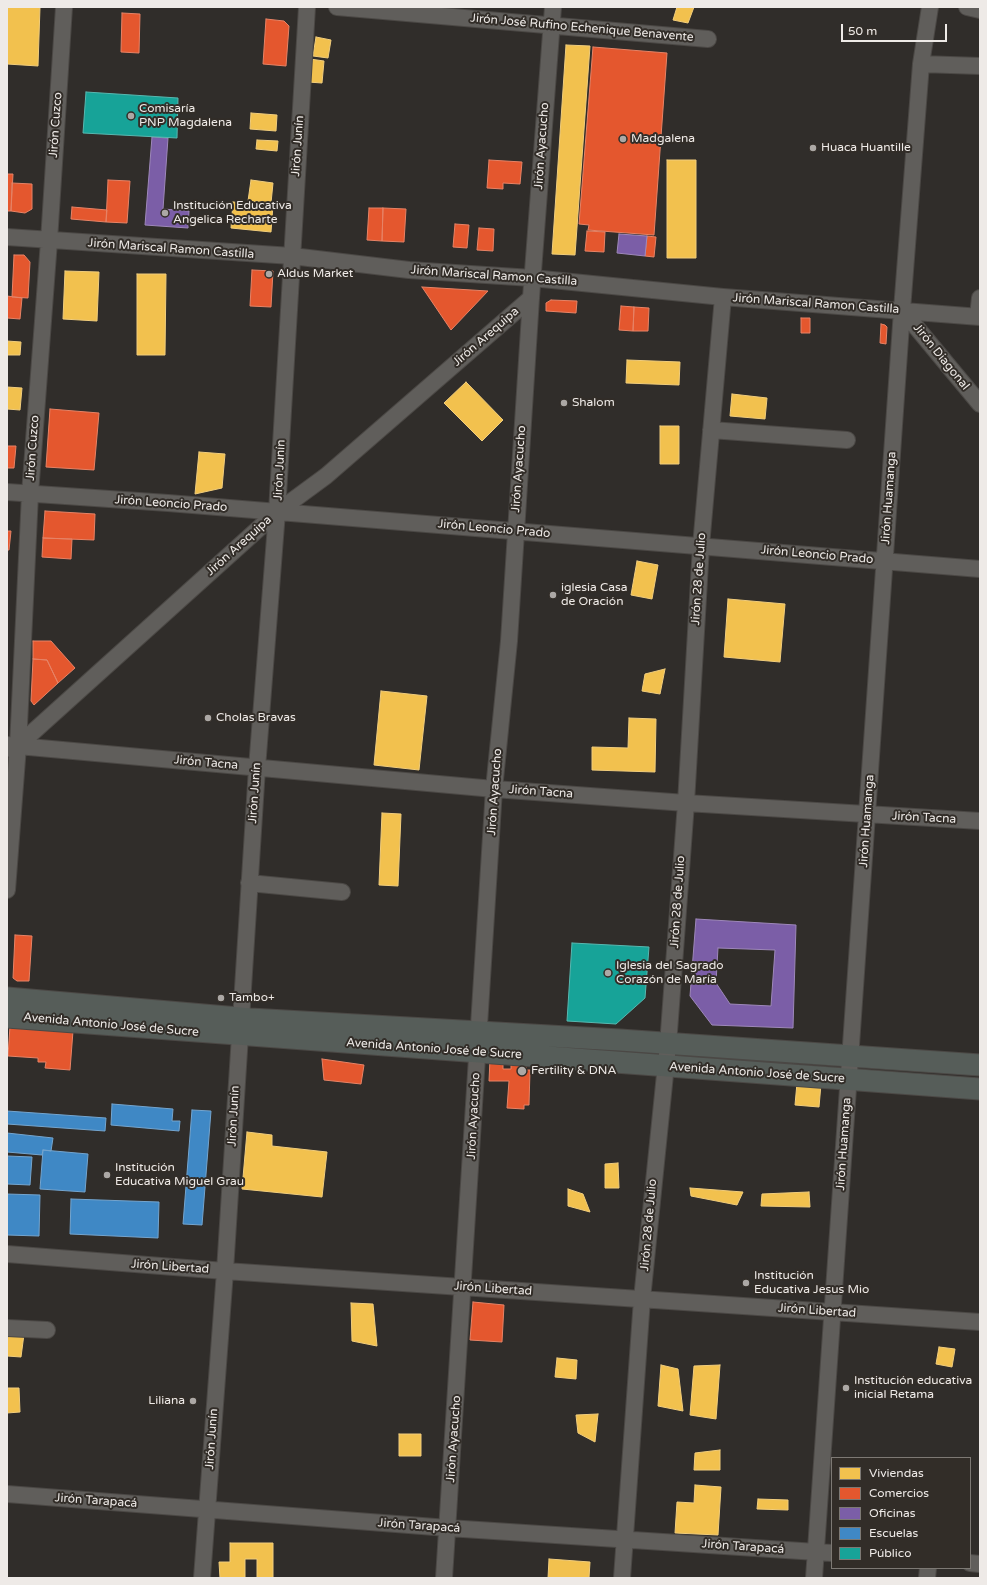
<!DOCTYPE html>
<html>
<head>
<meta charset="utf-8">
<style>
	body { margin:0 }
	#map { position:relative; width:987px; height:1585px; overflow:hidden; background:#302d2a; font-family:"Varela Round",sans-serif }
	canvas { display:block }
	.frame { position:absolute; inset:0; border:8px solid #eeeae7; pointer-events:none }
	.legend { position:absolute; left:831px; top:1457px; width:140px; height:112px; box-sizing:border-box; background:#322d28; border:1px solid #7d7974; margin:0; padding:5px 7px; list-style:none; font-size:12px; color:#eeeae7 }
	.legend li { display:flex; align-items:center; gap:8px; height:20px }
	.legend b { width:20px; border:1px solid #7d7974 }
	.scale { position:absolute; left:841px; top:24px; width:106px; height:18px; box-sizing:border-box; border:2px solid #eeeae7; border-top:0; padding-left:5px; font-size:12px; line-height:14px; white-space:nowrap; color:#eeeae7; -webkit-text-stroke:3px #322d28; paint-order:stroke }
</style>
</head>
<body>
<div id="map">
<canvas width="987" height="1585"></canvas>
<div class="frame"></div>
<ul class="legend">
<li><b style="height:11px;background:#f2c14e"></b>Viviendas</li>
<li><b style="height:11px;background:#e4572e"></b>Comercios</li>
<li><b style="height:11px;background:#7b5ea7"></b>Oficinas</li>
<li><b style="height:11px;background:#3f88c5"></b>Escuelas</li>
<li><b style="height:11px;background:#17a398"></b>Público</li>
</ul>
<div class="scale">50 m</div>
</div>
<script>
const ctx = document.querySelector('canvas').getContext('2d');
ctx.lineJoin = 'round';
function fill(path, color) { ctx.fillStyle = color; ctx.fill(path, 'evenodd'); }
const toPath = rows => new Path2D(rows.map(r => 'M' + r).join(''));
function trace(path, color, width, dash) { ctx.strokeStyle = color; ctx.lineWidth = width; ctx.lineCap = dash ? 'butt' : 'round'; ctx.setLineDash(dash || []); ctx.stroke(path); }
function write(font, color, halo, rows, align = 'center') {
  ctx.font = font + ' "Varela Round",sans-serif'; ctx.lineWidth = 4; ctx.setLineDash([]); ctx.textBaseline = 'middle'; ctx.strokeStyle = halo; ctx.fillStyle = color; for (const [text, x, y, turn = 0] of rows) {
    ctx.save(); ctx.translate(x, y); ctx.rotate((+turn || 0) * Math.PI / 180); ctx.textAlign = isNaN(turn) ? turn : align; if (halo) ctx.strokeText(text, 0, 0); ctx.fillText(text, 0, 0); ctx.restore();
  }
}
const homes = toPath([
	[7,7,40,7,38,66,7,64,7,7],
	[677,7,694,7,688,23,673,20,677,7],
	[316,37,331,40,328,58,313,56,316,37],
	[566,45,590,46,575,255,552,254,566,45],
	[310,59,324,61,322,83,308,82,310,59],
	[251,113,277,115,276,131,250,129,251,113],
	[257,140,278,141,277,151,256,149,257,140],
	[667,160,696,160,696,258,667,258,667,160],
	[251,180,273,183,271,203,248,201,251,180],
	[233,202,273,205,271,232,231,228,233,202],
	[65,271,99,272,97,321,63,319,65,271],
	[137,274,166,274,165,355,137,355,137,274],
	[7,341,21,342,20,355,7,355,7,341],
	[627,360,680,362,679,385,626,383,627,360],
	[466,382,503,420,482,441,444,403,466,382],
	[7,387,22,388,20,410,7,409,7,387],
	[732,394,767,398,765,419,730,416,732,394],
	[660,426,679,426,679,464,660,464,660,426],
	[199,452,225,454,222,488,195,494,199,452],
	[637,561,658,565,652,599,631,595,637,561],
	[728,599,785,604,780,662,724,657,728,599],
	[665,669,660,694,642,691,645,674,665,669],
	[381,691,427,696,419,770,374,765,381,691],
	[629,718,656,719,655,772,592,770,592,747,628,748,629,718],
	[382,813,401,814,398,886,379,885,382,813],
	[797,1083,821,1084,819,1107,795,1105,797,1083],
	[247,1132,272,1135,272,1146,327,1152,322,1197,242,1189,247,1132],
	[618,1163,619,1188,605,1188,605,1164,618,1163],
	[690,1188,743,1192,737,1205,691,1196,690,1188],
	[568,1189,583,1194,590,1212,568,1206,568,1189],
	[809,1192,810,1207,761,1206,762,1194,809,1192],
	[351,1303,373,1304,377,1346,352,1341,351,1303],
	[7,1332,24,1334,21,1357,7,1356,7,1332],
	[939,1347,955,1349,952,1367,936,1364,939,1347],
	[557,1358,577,1360,576,1379,555,1377,557,1358],
	[661,1365,678,1369,683,1411,658,1406,661,1365],
	[720,1365,716,1419,690,1415,694,1366,720,1365],
	[7,1388,19,1388,20,1412,7,1413,7,1388],
	[598,1414,595,1442,578,1433,576,1415,598,1414],
	[399,1434,421,1434,421,1456,399,1456,399,1434],
	[720,1450,720,1470,694,1470,695,1453,720,1450],
	[695,1485,721,1487,718,1535,675,1533,677,1502,694,1503,695,1485],
	[758,1499,788,1500,788,1510,757,1509,758,1499],
	[230,1543,273,1543,273,1578,257,1578,257,1559,245,1559,245,1578,220,1578,219,1562,230,1562,230,1543],
	[549,1559,590,1562,589,1578,548,1578,549,1559]
]);
fill(homes, '#f2c14e');
trace(homes, '#f1cd7c', 1);
const shops = toPath([
	[122,13,140,14,139,53,121,52,122,13],
	[266,19,284,21,289,26,286,66,263,64,266,19],
	[593,47,667,53,654,235,588,230,589,225,579,224,593,47],
	[489,160,522,162,520,184,503,183,503,189,487,188,489,160],
	[7,174,13,174,11,211,7,211,7,174],
	[108,180,130,181,127,223,106,222,108,180],
	[12,183,32,184,32,209,25,213,11,211,12,183],
	[72,207,107,210,106,222,71,219,72,207],
	[369,208,383,208,382,241,367,240,369,208],
	[383,208,406,209,404,242,382,241,383,208],
	[455,224,469,225,467,248,453,247,455,224],
	[479,228,494,229,493,251,477,250,479,228],
	[587,231,605,232,604,252,585,251,587,231],
	[647,236,656,237,654,257,645,256,647,236],
	[14,255,24,255,30,262,28,298,12,297,14,255],
	[252,270,273,271,271,307,250,306,252,270],
	[422,287,488,291,451,330,422,287],
	[7,296,22,298,20,319,7,318,7,296],
	[551,300,577,301,576,313,546,311,546,303,551,300],
	[621,306,634,307,633,331,619,330,621,306],
	[634,307,649,308,648,331,633,331,634,307],
	[801,318,810,318,810,333,801,333,801,318],
	[881,324,885,325,887,327,886,344,880,343,881,324],
	[50,409,99,413,94,470,46,467,50,409],
	[7,446,16,446,14,468,7,468,7,446],
	[45,511,95,514,94,540,43,538,45,511],
	[7,531,11,531,9,550,7,550,7,531],
	[43,538,72,539,71,559,42,557,43,538],
	[33,641,51,641,75,668,58,683,47,660,33,659,33,641],
	[33,659,47,660,58,683,34,705,31,701,33,659],
	[15,935,32,936,29,981,17,981,13,978,15,935],
	[10,1026,73,1031,70,1070,45,1068,46,1062,38,1062,38,1058,8,1056,10,1026],
	[322,1059,364,1065,361,1084,324,1080,322,1059],
	[490,1059,503,1064,503,1069,511,1069,511,1065,526,1066,526,1070,530,1070,529,1105,524,1105,524,1109,507,1108,509,1081,489,1081,490,1059],
	[473,1302,504,1305,502,1342,470,1340,473,1302]
]);
fill(shops, '#e4572e');
trace(shops, '#e78366', 1);
const offices = toPath([
	[152,137,168,138,163,209,189,211,188,228,145,225,152,137],
	[619,234,647,236,645,256,617,253,619,234],
	[696,919,796,925,793,1028,712,1025,690,996,696,919],
	[718,948,775,950,771,1006,730,1004,716,983,718,948]
]);
fill(offices, '#7b5ea7');
trace(offices, '#9e88ba', 1);
const schools = toPath([
	[112,1104,173,1109,172,1121,180,1121,179,1131,111,1125,112,1104],
	[192,1110,211,1111,202,1225,183,1224,192,1110],
	[7,1111,106,1118,105,1131,7,1124,7,1111],
	[7,1133,53,1138,51,1151,43,1150,42,1155,7,1152,7,1133],
	[43,1150,88,1154,85,1192,40,1189,43,1150],
	[7,1156,32,1157,30,1185,7,1184,7,1156],
	[7,1194,40,1195,39,1236,7,1235,7,1194],
	[71,1199,159,1202,158,1238,70,1234,71,1199]
]);
fill(schools, '#3f88c5');
trace(schools, '#74a5cf', 1);
const public = toPath([
	[86,92,178,98,177,138,83,133,86,92],
	[572,943,649,947,645,998,616,1024,567,1021,572,943]
]);
fill(public, '#17a398');
trace(public, '#58b8b0', 1);
const minor = toPath([
	[337,7,708,39],
	[967,7,980,10],
	[921,64,980,66],
	[7,237,292,256,409,270,532,278,723,297,980,317],
	[902,310,980,404],
	[978,316,980,298],
	[711,430,847,440],
	[7,492,168,503,980,569],
	[7,745,494,789,686,803,980,821],
	[13,750,277,512,326,476,531,298],
	[249,883,342,892],
	[7,890,18,746,30,494,49,241,64,7],
	[7,1254,225,1271,980,1322],
	[7,1328,47,1330],
	[7,1494,448,1528,832,1553],
	[970,1563,980,1564],
	[202,1578,225,1271,257,768,277,512,307,7],
	[444,1578,494,789,509,641,531,298,553,7],
	[622,1578,642,1299,668,1045,686,803,701,546,723,297],
	[814,1578,902,310,921,64,930,7],
	[927,1578,928,1568]
]);
const major = toPath([
	[7,998,250,1019,620,1040,980,1065],
	[7,1017,980,1089]
]);
trace(minor, '#4b4845', 18);
trace(major, '#4b4845', 23);
trace(minor, '#605e5b', 16);
trace(major, '#565d59', 21);
for (const [x, y, r, color] of [
	[131,116,4,"#aca8a5"],
	[623,139,4,"#aca8a5"],
	[813,148,4,"#aca8a5"],
	[165,213,4,"#aca8a5"],
	[269,274,4,"#aca8a5"],
	[564,403,4,"#aca8a5"],
	[553,595,4,"#aca8a5"],
	[208,718,4,"#aca8a5"],
	[608,973,4,"#aca8a5"],
	[221,998,4,"#aca8a5"],
	[522,1071,5,"#aca8a5"],
	[107,1175,4,"#aca8a5"],
	[746,1283,4,"#aca8a5"],
	[846,1388,4,"#aca8a5"],
	[193,1401,4,"#aca8a5"]
]) { const dot = new Path2D(); dot.arc(x, y, r, 0, 2 * Math.PI); ctx.fillStyle = color; ctx.fill(dot); trace(dot, '#322d28', 1.5); }
write('12px', '#eeeae7', '#322d28', [
	["Jirón José Rufino Echenique Benavente",582,28,5],
	["Jirón Cuzco",56,125,-86],
	["Jirón Junín",298,146,-86],
	["Jirón Ayacucho",542,146,-86],
	["Jirón Mariscal Ramon Castilla",171,249,4],
	["Jirón Mariscal Ramon Castilla",494,276,4],
	["Jirón Mariscal Ramon Castilla",816,304,4],
	["Jirón Arequipa",486,337,-41],
	["Jirón Diagonal",941,357,51],
	["Jirón Cuzco",33,448,-86],
	["Jirón Ayacucho",519,469,-86],
	["Jirón Junín",280,470,-87],
	["Jirón Huamanga",889,498,-86],
	["Jirón Leoncio Prado",171,504,4],
	["Jirón Leoncio Prado",494,529,5],
	["Jirón Arequipa",239,546,-42],
	["Jirón Leoncio Prado",817,555,5],
	["Jirón 28 de Julio",699,579,-86],
	["Jirón Tacna",206,763,5],
	["Jirón Ayacucho",495,792,-86],
	["Jirón Tacna",541,792,4],
	["Jirón Junín",255,793,-86],
	["Jirón Tacna",924,818,3],
	["Jirón Huamanga",867,821,-86],
	["Jirón 28 de Julio",678,902,-86],
	["Avenida Antonio José de Sucre",111,1025,5],
	["Avenida Antonio José de Sucre",434,1049,4],
	["Avenida Antonio José de Sucre",757,1073,4],
	["Jirón Junín",234,1116,-87],
	["Jirón Ayacucho",474,1116,-87],
	["Jirón Huamanga",844,1144,-86],
	["Jirón 28 de Julio",649,1225,-85],
	["Jirón Libertad",170,1267,4],
	["Jirón Libertad",493,1289,4],
	["Jirón Libertad",817,1311,4],
	["Jirón Junín",212,1439,-86],
	["Jirón Ayacucho",454,1439,-86],
	["Jirón Tarapacá",96,1501,4],
	["Jirón Tarapacá",419,1526,4],
	["Jirón Tarapacá",743,1547,4]
]);
write('12px', '#eeeae7', '#322d28', [
	["Comisaría",139,109],
	["PNP Magdalena",139,123],
	["Madgalena",631,139],
	["Huaca Huantille",821,148],
	["Institución Educativa",173,206],
	["Angelica Recharte",173,220],
	["Aldus Market",277,274],
	["Shalom",572,403],
	["iglesia Casa",561,588],
	["de Oración",561,602],
	["Cholas Bravas",216,718],
	["Iglesia del Sagrado",616,966],
	["Corazón de María",616,980],
	["Tambo+",229,998],
	["Fertility & DNA",531,1071],
	["Institución",115,1168],
	["Educativa Miguel Grau",115,1182],
	["Institución",754,1276],
	["Educativa Jesus Mio",754,1290],
	["Institución educativa",854,1381],
	["inicial Retama",854,1395],
	["Liliana",185,1401,"right"]
], 'left');
</script>
</body>
</html>
